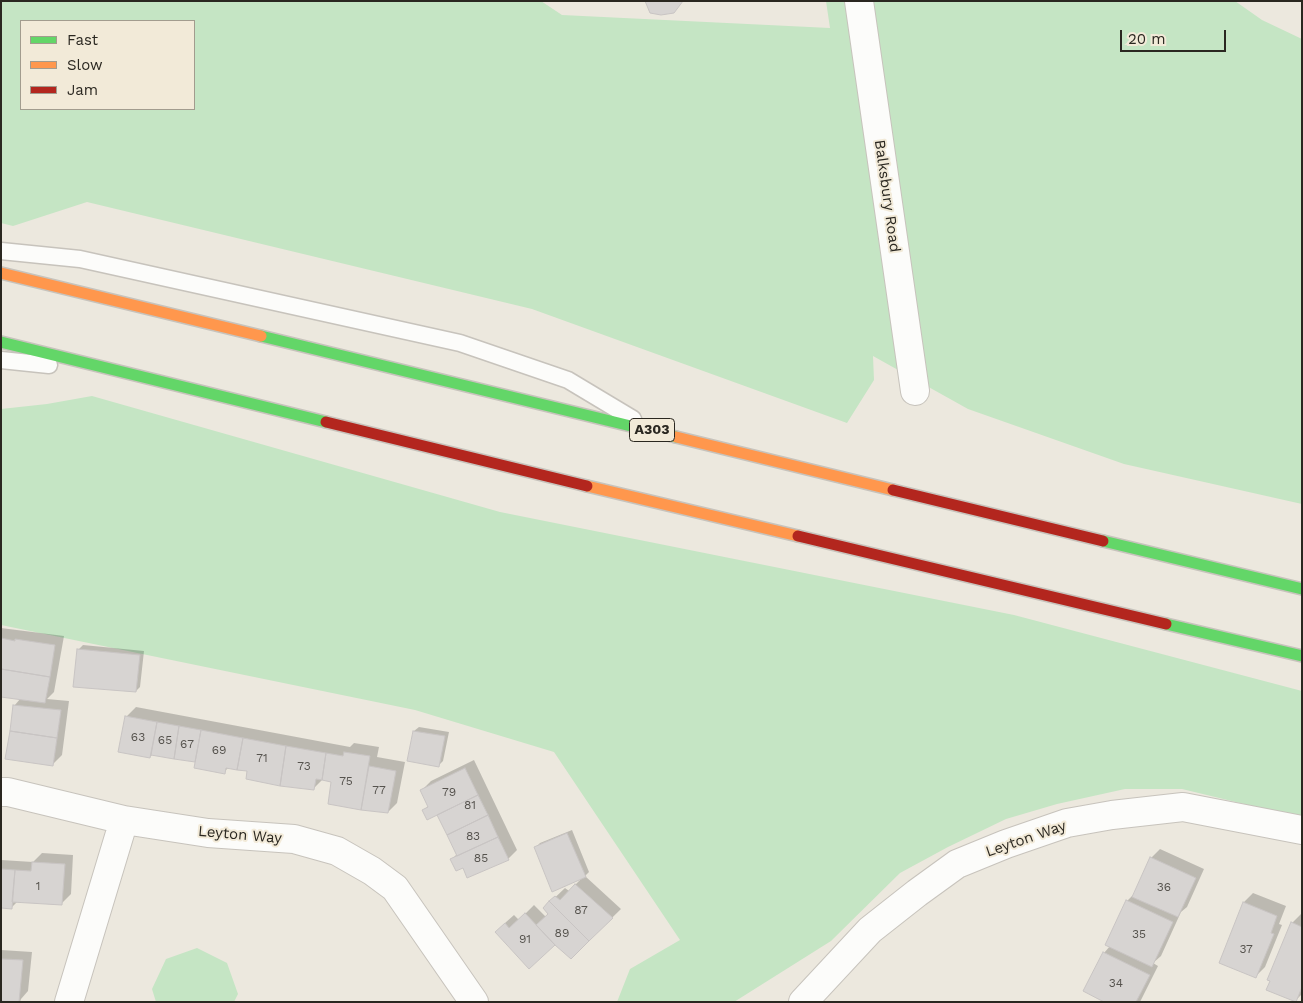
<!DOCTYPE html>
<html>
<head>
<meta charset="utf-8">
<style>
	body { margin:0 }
	#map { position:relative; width:1303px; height:1003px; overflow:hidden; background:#ece8de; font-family:"Work Sans",sans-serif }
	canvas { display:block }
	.frame { position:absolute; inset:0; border:2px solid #2a2720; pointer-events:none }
	.legend { position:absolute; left:20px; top:20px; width:175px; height:90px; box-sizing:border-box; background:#f2ead8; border:1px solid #a29c8e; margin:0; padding:6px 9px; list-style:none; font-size:15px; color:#2a2720 }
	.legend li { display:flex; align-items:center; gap:10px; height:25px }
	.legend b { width:25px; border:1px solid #a29c8e }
	.scale { position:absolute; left:1120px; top:30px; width:106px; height:22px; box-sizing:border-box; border:2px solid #2a2720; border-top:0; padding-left:6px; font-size:15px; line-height:18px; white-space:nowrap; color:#2a2720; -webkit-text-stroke:4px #f2ead8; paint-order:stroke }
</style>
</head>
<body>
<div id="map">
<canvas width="1303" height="1003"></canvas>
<div class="frame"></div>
<ul class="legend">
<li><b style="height:6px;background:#63d668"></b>Fast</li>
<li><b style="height:6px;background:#ff974d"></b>Slow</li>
<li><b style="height:6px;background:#b3261e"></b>Jam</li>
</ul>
<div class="scale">20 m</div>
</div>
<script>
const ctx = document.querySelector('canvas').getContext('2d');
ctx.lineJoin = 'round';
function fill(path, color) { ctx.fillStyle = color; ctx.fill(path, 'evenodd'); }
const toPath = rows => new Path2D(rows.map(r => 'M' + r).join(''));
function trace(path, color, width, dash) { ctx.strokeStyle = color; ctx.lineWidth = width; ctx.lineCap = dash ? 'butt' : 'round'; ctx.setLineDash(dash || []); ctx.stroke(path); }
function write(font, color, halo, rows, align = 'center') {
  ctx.font = font + ' "Work Sans",sans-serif'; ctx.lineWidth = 4; ctx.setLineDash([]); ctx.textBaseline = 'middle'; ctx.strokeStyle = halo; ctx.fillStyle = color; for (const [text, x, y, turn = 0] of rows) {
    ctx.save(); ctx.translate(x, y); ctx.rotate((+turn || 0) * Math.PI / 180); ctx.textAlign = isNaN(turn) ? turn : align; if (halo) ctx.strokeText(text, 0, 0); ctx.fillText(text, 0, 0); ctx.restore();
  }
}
fill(toPath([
	[1,1,541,1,562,15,830,28,826,1,1235,1,1262,20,1302,39,1302,504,1124,464,968,409,873,356,874,380,847,423,532,309,87,202,13,226,1,223],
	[21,21,194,21,194,109,21,109],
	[92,396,500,512,1014,615,1302,691,1302,818,1182,789,1125,789,1057,804,1006,819,948,847,900,873,831,941,734,1002,617,1002,630,969,680,940,554,752,415,710,1,625,1,409,47,404],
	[197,948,227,963,238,994,234,1002,156,1002,152,989,166,959]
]), '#c5e5c4');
fill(toPath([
	[1,628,64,636,54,692,47,699,69,701,62,755,53,764,14,706,21,698,1,696],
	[83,645,144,651,140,687,136,691,78,650],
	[136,707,350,747,354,743,379,747,377,757,405,762,397,803,388,812,329,803,333,781,323,779,314,788,249,770,229,767,224,772,197,761,153,754,150,757,127,716],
	[419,727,449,732,443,761,439,765,409,760,414,731],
	[474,760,517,850,508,859,464,867,452,859,457,854,438,813,423,811,429,805,422,790,431,781],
	[572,830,589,872,585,876,621,909,571,958,555,944,529,967,505,923,514,915,519,920,534,905,546,917,549,913,544,908,565,888,569,891,583,877,535,848,540,843],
	[1160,849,1204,869,1187,907,1181,912,1161,956,1153,963,1158,966,1140,1002,1107,1002,1104,953,1110,946,1127,901,1134,894,1151,858],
	[42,853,73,855,71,894,62,903,18,901,11,908,1,907,1,860,33,862],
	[1253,893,1286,906,1279,924,1282,925,1265,967,1256,976,1220,962,1244,902],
	[1301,914,1302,994,1295,1001,1292,923],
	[1,950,32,952,28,991,21,999,20,1002,1,1002]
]), '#0003');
const building = toPath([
	[645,1,683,1,674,13,661,15,650,13,645,1],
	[1,638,15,641,15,639,55,645,50,677,1,669,1,638],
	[77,649,140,655,136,692,73,687,77,649],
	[1,669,50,677,45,703,1,697,1,669],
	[13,705,61,710,57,738,10,731,13,705],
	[125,716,157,722,150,758,118,752,125,716],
	[157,722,179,726,174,759,151,755,157,722],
	[179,726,201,730,195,762,174,759,179,726],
	[201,730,243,738,237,770,226,768,225,774,194,768,201,730],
	[10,731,57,738,53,766,5,759,10,731],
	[413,731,445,736,439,767,407,761,413,731],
	[243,738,286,746,280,786,246,779,247,771,237,770,243,738],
	[286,746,326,753,322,780,316,779,314,790,280,786,286,746],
	[344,752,370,756,361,810,328,804,331,782,322,780,326,753,343,756,344,752],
	[369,766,396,771,388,813,361,810,369,766],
	[465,768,478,795,427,820,422,810,428,807,420,790,465,768],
	[478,795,488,815,447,835,437,815,478,795],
	[488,815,498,837,457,856,447,835,488,815],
	[567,833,586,877,552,892,534,847,567,833],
	[498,837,509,860,467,878,463,868,456,871,450,859,498,837],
	[1150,857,1196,878,1178,917,1132,897,1150,857],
	[32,862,65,864,62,905,12,902,15,870,31,871,32,862],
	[1,869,15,870,12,909,1,908,1,869],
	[575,884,613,918,589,941,549,901,555,896,560,900,575,884],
	[1126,900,1173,922,1152,967,1105,945,1126,900],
	[549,901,589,941,571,959,555,945,536,925,548,914,543,908,549,901],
	[1243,902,1277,916,1271,933,1274,934,1256,978,1219,963,1243,902],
	[525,913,555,945,529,969,495,932,505,923,509,928,525,913],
	[1291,922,1302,927,1302,987,1296,1002,1266,990,1270,981,1267,980,1291,922],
	[1103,952,1150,975,1136,1002,1104,1002,1083,991,1103,952],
	[1,959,23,960,19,1002,1,1001,1,959]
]);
fill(building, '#d7d4d2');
trace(building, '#c8c4c3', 1);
const lane = toPath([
	[1,251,80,259,460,343,568,380,633,419],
	[1,360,49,365]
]);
const street = toPath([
	[859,1,915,391],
	[1,792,8,792,124,820],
	[69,1002,124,820,208,833,294,839,337,851,372,871,395,888,474,1002],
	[803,1002,870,930,917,893,957,864,1006,844,1067,823,1112,815,1183,807,1302,830]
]);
const fast = toPath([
	[261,336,676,437],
	[1,342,326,422],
	[1103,541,1302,589],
	[1166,624,1302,656]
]);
const slow = toPath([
	[1,273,261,336],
	[676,437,893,490],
	[587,486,798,536]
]);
const jam = toPath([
	[326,422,587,486],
	[893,490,1103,541],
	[798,536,1166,624]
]);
trace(lane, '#c7c3bc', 19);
trace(street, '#c7c3bc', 30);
trace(fast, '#c7c3bc', 14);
trace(slow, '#c7c3bc', 14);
trace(jam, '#c7c3bc', 14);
trace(lane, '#fcfcfa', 16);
trace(street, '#fcfcfa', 28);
trace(fast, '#63d668', 11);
trace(slow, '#ff974d', 11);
trace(jam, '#b3261e', 11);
write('12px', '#56534e', null, [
	["63",138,737],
	["65",165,740],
	["67",187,744],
	["69",219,750],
	["71",262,758],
	["73",304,766],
	["75",346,781],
	["77",379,790],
	["79",449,792],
	["81",470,805],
	["83",473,836],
	["85",481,858],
	["1",38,886],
	["36",1164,887],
	["87",581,910],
	["89",562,933],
	["35",1139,934],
	["91",525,939],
	["37",1246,949],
	["34",1116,983]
]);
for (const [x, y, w] of [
	[652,430,45]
]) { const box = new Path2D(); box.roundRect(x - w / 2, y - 11.5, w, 23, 4); ctx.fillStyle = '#f2ead8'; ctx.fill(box); trace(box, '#2a2720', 1); }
write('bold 14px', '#2a2720', null, [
	["A303",652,430]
]);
write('15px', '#2a2720', '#f2ead8', [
	["Balksbury Road",887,196,82],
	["Leyton Way",240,835,5],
	["Leyton Way",1026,839,-19]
]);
</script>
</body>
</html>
